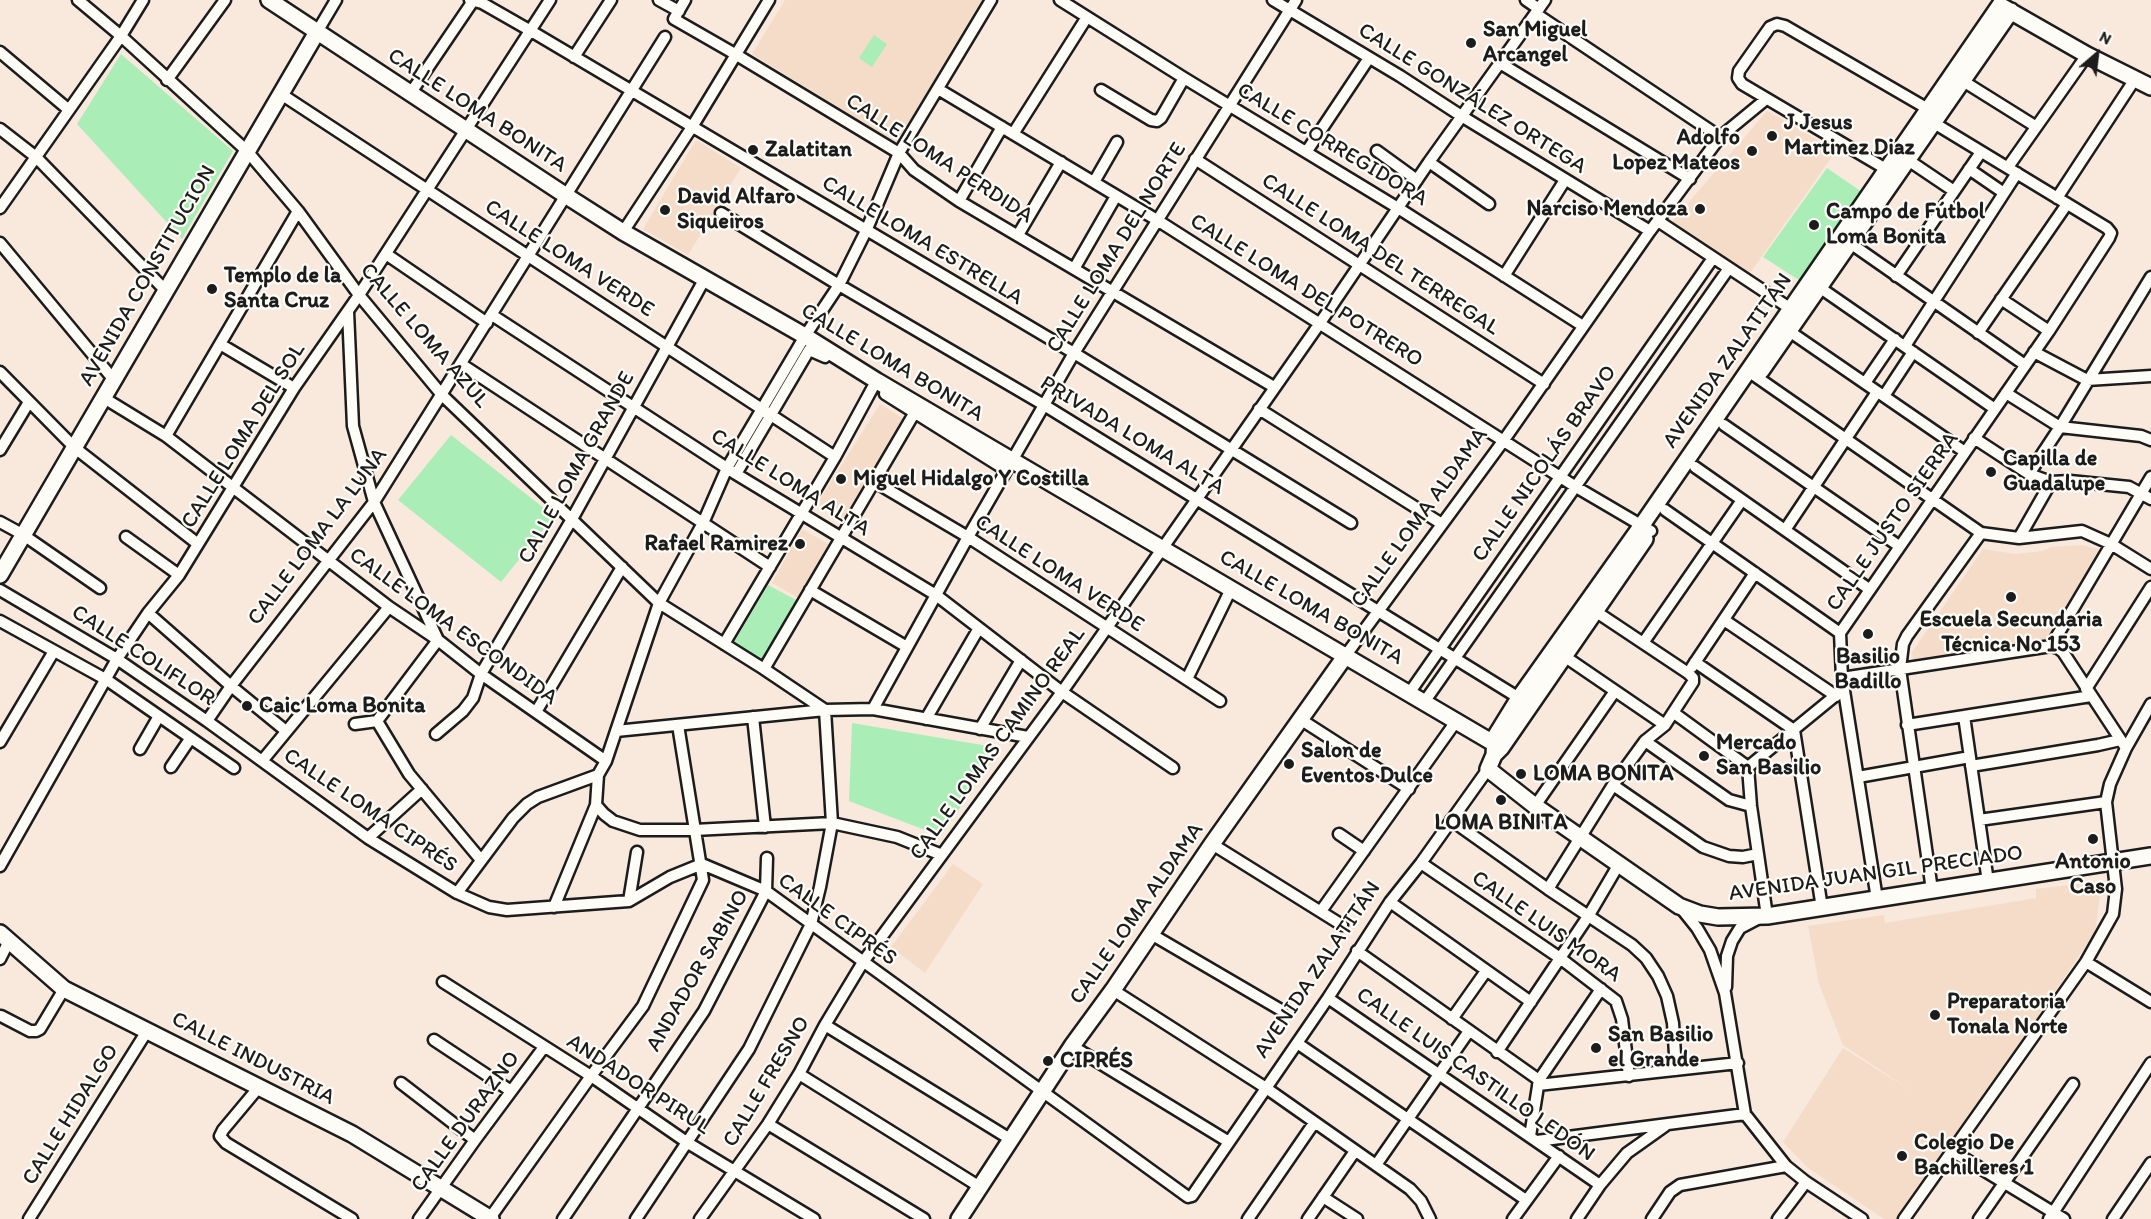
<!DOCTYPE html>
<html>
<head>
<meta charset="utf-8">
<style>
	body { margin:0 }
	#map { position:relative; width:2151px; height:1219px; overflow:hidden; background:#f8e9dc; font-family:Itim,sans-serif }
	canvas { display:block }
	.north { position:absolute; left:2067px; top:24px; width:60px; height:60px; -webkit-text-stroke:4px #fdfcf7; paint-order:stroke; rotate:28deg; font-size:16px; font-weight:700; line-height:24px; text-align:center; color:#1c1c1c }
	.north::after { content:''; display:block; margin:auto; width:21px; height:27px; background:#1c1c1c; clip-path:polygon(50% 0,100% 100%,50% 72%,0 100%) }
</style>
</head>
<body>
<div id="map">
<canvas width="2151" height="1219"></canvas>
<div class="north">N</div>
</div>
<script>
const ctx = document.querySelector('canvas').getContext('2d');
ctx.lineJoin = 'round';
function fill(path, color) { ctx.fillStyle = color; ctx.fill(path, 'evenodd'); }
const toPath = rows => new Path2D(rows.map(r => 'M' + r).join(''));
function trace(path, color, width, dash) { ctx.strokeStyle = color; ctx.lineWidth = width; ctx.lineCap = dash ? 'butt' : 'round'; ctx.setLineDash(dash || []); ctx.stroke(path); }
function write(font, color, halo, rows, align = 'center') {
  ctx.font = font + ' Itim,sans-serif'; ctx.lineWidth = 4.5; ctx.setLineDash([]); ctx.textBaseline = 'middle'; ctx.strokeStyle = halo; ctx.fillStyle = color; for (const [text, x, y, turn = 0] of rows) {
    ctx.save(); ctx.translate(x, y); ctx.rotate((+turn || 0) * Math.PI / 180); ctx.textAlign = isNaN(turn) ? turn : align; if (halo) ctx.strokeText(text, 0, 0); ctx.fillText(text, 0, 0); ctx.restore();
  }
}
fill(toPath([
	[785,0,984,0,896,143,752,54],
	[1767,111,1836,151,1748,276,1670,224],
	[696,140,741,168,688,255,643,229],
	[880,404,907,421,847,523,817,504],
	[802,529,832,546,802,600,772,583],
	[2081,545,2099,549,2047,640,1913,660,1912,652,1983,549,2016,554,2042,551,2052,547],
	[953,864,983,884,925,973,891,947],
	[2102,881,2095,932,1902,1219,1884,1219,1808,1168,1783,1142,1843,1048,1915,1093,1843,1045,1819,984,1808,926,1884,915,1885,923,2036,898,2036,889]
]), '#f4dcc9');
fill(toPath([
	[874,35,887,44,872,67,859,58],
	[121,54,233,151,182,239,77,124],
	[1827,168,1865,194,1802,282,1763,257],
	[451,435,554,516,501,582,398,500],
	[768,585,800,602,765,663,733,644],
	[852,723,1000,748,941,836,849,801]
]), '#abedb7');
const street = toPath([
	[78,0,121,36,247,151,298,211,359,295,442,395,659,603,764,669,825,710,832,823,820,887,811,924,749,1049,636,1219],
	[470,0,482,3,531,31,1074,353,1351,523],
	[659,0,679,11],
	[685,0,674,19,735,54,899,153,914,170,959,201,1274,387],
	[1060,0,1184,78,1398,208,1583,326],
	[1273,0,1400,76,1463,117,1650,231],
	[1526,0,1539,9],
	[1536,14,1720,137],
	[317,32,336,0],
	[0,52,69,110],
	[574,57,611,0],
	[1500,63,1690,179],
	[167,80,225,0],
	[1963,81,2035,126],
	[938,89,1157,220,1576,487,1651,531],
	[1101,90,1151,120,1157,121,1161,118,1184,78],
	[281,94,835,457],
	[410,94,473,1],
	[0,129,36,157,166,291],
	[1013,134,1087,17],
	[1307,151,1369,58],
	[1377,151,1417,180],
	[1195,159,1544,384],
	[1908,160,1954,191],
	[1429,162,1489,204],
	[2008,167,2087,55],
	[1969,169,2004,193],
	[1891,172,1742,84,1738,78,1739,71,1770,27,1777,24,1785,26,1928,109],
	[1094,182,1117,142],
	[2057,198,2135,79],
	[959,201,1002,127],
	[0,208,121,36,143,0],
	[721,213,839,285,1044,405,1519,698],
	[1658,221,1791,309],
	[623,232,692,127,769,0],
	[1018,235,1061,162],
	[0,243,114,380],
	[1850,243,2025,365],
	[386,254,487,323],
	[1074,269,1116,196],
	[1504,276,1565,180],
	[1896,276,1981,152],
	[1819,287,1995,409],
	[2001,299,2049,331],
	[348,311,353,426,374,502,438,640,377,721],
	[492,315,736,474,936,595,1062,692,1173,768],
	[1789,331,1965,452],
	[1978,333,2067,204],
	[220,344,294,388],
	[1905,346,2017,173],
	[2034,352,2087,380,2151,376],
	[461,364,770,567],
	[1748,371,1981,533,2019,538,2082,531,2111,544,2151,569],
	[0,372,75,448,198,544],
	[1865,383,1895,339],
	[2006,393,2060,427,2141,436,2151,440],
	[885,394,1006,470],
	[1884,396,1913,352],
	[104,398,166,436,389,607,438,640,481,674,606,761],
	[1259,409,1442,524],
	[1724,425,1899,546],
	[166,436,298,211],
	[1974,438,2029,474,2051,482,2070,481,2129,487,2151,499],
	[0,450,29,402],
	[1695,467,1869,589],
	[736,474,809,350,825,357],
	[2029,474,2060,427,2151,277],
	[875,482,968,537,1220,701],
	[1665,510,1840,633],
	[0,522,22,534,100,588],
	[1785,530,1877,392],
	[126,537,179,575],
	[2019,538,2051,482],
	[0,590,117,659,207,721,368,838,457,893,489,907,507,910,629,901,670,877,702,864,766,891,1188,1197,1192,1196,1328,998,1390,902,1421,863,1488,769],
	[810,590,907,647],
	[148,613,231,686,286,731],
	[1724,620,1836,696],
	[0,621,107,680,234,768],
	[1643,643,1742,500],
	[724,644,835,457,873,387],
	[2051,646,2151,477],
	[1346,655,1504,440,1650,231,1720,137,1765,100],
	[1564,656,1665,725],
	[1695,662,1794,730,1822,908],
	[1692,667,1755,573],
	[764,669,915,412],
	[1842,678,2051,646,2058,648,2063,652,2126,748],
	[1187,679,1231,589],
	[2086,689,2151,587],
	[1410,692,1713,258],
	[1425,701,1729,268],
	[873,709,968,537,1074,353,1296,0],
	[536,712,622,567],
	[1674,713,1748,767],
	[1964,716,1988,882],
	[753,717,765,827],
	[926,719,979,628],
	[1300,719,1409,789],
	[207,721,231,686,374,502,665,37],
	[377,721,409,774,481,860],
	[355,724,377,721],
	[1907,725,2091,696],
	[980,729,1021,660],
	[616,731,825,710,873,709,1028,737],
	[436,734,463,711,473,698,481,674,572,519,704,280],
	[1645,741,1729,800,1751,806],
	[0,742,54,651],
	[140,749,159,716],
	[262,761,389,607],
	[1971,766,2098,745,2120,740],
	[171,767,190,739],
	[1748,767,1751,806,1767,916],
	[1748,767,1841,691],
	[1858,777,1970,757],
	[1613,785,1703,847,1729,856,1743,857,1758,854],
	[596,805,604,814,613,821,640,830,694,830,832,823,897,837,942,855],
	[1535,806,1615,691],
	[1451,820,1548,889,1632,945,1646,958,1658,976,1667,996,1673,1023,1676,1070],
	[1979,820,2106,802],
	[1339,834,1364,851],
	[368,838,422,789],
	[1212,844,1342,925],
	[1421,863,1560,958,1616,1001,1622,1019,1629,1076],
	[0,866,117,659,148,613,179,575,294,388,359,295,550,0],
	[1548,889,1613,785,1645,741,1665,725,1693,682,1693,678,1688,673,1595,611],
	[1932,890,1900,669,1903,644,1907,636,1981,533],
	[457,893,513,818,527,804,538,797,598,775],
	[1877,899,1842,678,1840,633,2049,331,2109,238,2111,233,2107,228,1934,123],
	[629,901,637,852],
	[1390,902,1531,1002],
	[554,907,596,805,598,775,606,761,659,603,703,523,727,468,805,336,839,285,866,231,899,153,991,0],
	[1681,908,1697,928,1710,950,1725,993,1745,1114,1786,1166,1806,1182,1862,1219],
	[1321,911,1457,720],
	[1151,934,1281,1010],
	[1357,951,1539,1080],
	[0,959,9,941],
	[2086,962,2151,1002],
	[443,982,591,1076,688,1143,814,1219],
	[1726,987,1727,956,1732,941,1740,928,1759,918],
	[1113,990,1266,1088,1410,1189,1421,1201,1430,1219],
	[1328,998,1600,1185],
	[1,1016,30,1031,36,1031,40,1029,64,989],
	[1452,1019,1486,971],
	[825,1025,1010,1139],
	[434,1040,511,1091],
	[1297,1043,1526,1200],
	[1072,1046,1229,1142],
	[1497,1052,1589,915,1619,864],
	[799,1074,980,1187],
	[401,1083,475,1140],
	[1538,1085,1738,1063],
	[259,1087,223,1130,220,1136,226,1143,352,1219],
	[768,1124,924,1219],
	[1530,1136,1539,1080,1601,989],
	[1537,1141,1745,1114],
	[1952,1151,2064,1219],
	[1376,1165,1469,1031],
	[1323,1197,1357,1219],
	[490,1218,591,1076,643,1006,703,880,678,725],
	[29,1219,147,1031],
	[419,1219,475,1140,544,1047],
	[563,1219,704,1011,766,891,767,858],
	[700,1219,768,1124,799,1074,825,1025,863,962,1062,692,1320,323,1429,162,1545,0],
	[1248,1219,1314,1123],
	[1308,1219,1355,1151],
	[1513,1219,1559,1156],
	[1577,1219,1600,1185,1627,1153,1665,1126],
	[1652,1219,1670,1192,1680,1185,1786,1166],
	[1778,1219,1806,1182],
	[1904,1219,2086,962,2113,914,2116,889,2106,802,2110,784,2126,748,2151,704],
	[1979,1219,2073,1084],
	[2049,1219,2151,1063],
	[2113,1219,2151,1163]
]);
const secondary = toPath([
	[269,0,565,195,623,232,805,336,877,381,1500,747],
	[2000,5,1642,525,1519,698,1495,737,1494,755,1488,769,1535,806,1679,906,1700,914,1718,917,1767,916,2151,856],
	[2003,7,2087,55,2151,87],
	[1761,371,2011,11],
	[0,575,317,32],
	[1494,755,1501,748,1645,539],
	[0,933,64,989,352,1134,491,1219],
	[959,1219,1072,1046,1113,990,1212,844,1346,655]
]);
trace(street, '#1c1c1c', 15);
trace(secondary, '#1c1c1c', 20);
trace(street, '#fdfcf7', 10);
trace(secondary, '#fdfcf7', 15);
for (const [x, y, r, color] of [
	[1471,43,6,"#1c1c1c"],
	[1772,136,6,"#1c1c1c"],
	[753,150,6,"#1c1c1c"],
	[1752,151,6,"#1c1c1c"],
	[1700,209,6,"#1c1c1c"],
	[665,210,6,"#1c1c1c"],
	[1814,225,6,"#1c1c1c"],
	[212,289,6,"#1c1c1c"],
	[1991,472,6,"#1c1c1c"],
	[841,479,6,"#1c1c1c"],
	[800,544,6,"#1c1c1c"],
	[2011,597,6,"#1c1c1c"],
	[1868,634,6,"#1c1c1c"],
	[247,706,6,"#1c1c1c"],
	[1704,756,6,"#1c1c1c"],
	[1289,764,6,"#1c1c1c"],
	[1521,774,6,"#1c1c1c"],
	[1501,800,6,"#1c1c1c"],
	[2093,839,6,"#1c1c1c"],
	[1935,1015,6,"#1c1c1c"],
	[1596,1048,6,"#1c1c1c"],
	[1048,1061,6,"#1c1c1c"],
	[1902,1156,6,"#1c1c1c"]
]) { const dot = new Path2D(); dot.arc(x, y, r, 0, 2 * Math.PI); ctx.fillStyle = color; ctx.fill(dot); trace(dot, '#fdfcf7', 2); }
write('bold 22px', '#1c1c1c', '#fdfcf7', [
	["San Miguel",1483,30],
	["Arcangel",1483,55],
	["J Jesus",1784,123],
	["Martinez Diaz",1784,148],
	["Adolfo",1740,138,"right"],
	["Lopez Mateos",1740,163,"right"],
	["Zalatitan",765,150],
	["David Alfaro",677,197],
	["Siqueiros",677,222],
	["Narciso Mendoza",1688,209,"right"],
	["Campo de Fútbol",1826,212],
	["Loma Bonita",1826,237],
	["Templo de la",224,276],
	["Santa Cruz",224,301],
	["Capilla de",2003,459],
	["Guadalupe",2003,484],
	["Miguel Hidalgo Y Costilla",853,479],
	["Rafael Ramirez",788,544,"right"],
	["Escuela Secundaria",2011,620,"center"],
	["Técnica No 153",2011,645,"center"],
	["Basilio",1868,657,"center"],
	["Badillo",1868,682,"center"],
	["Caic Loma Bonita",259,706],
	["Mercado",1716,743],
	["San Basilio",1716,768],
	["Salon de",1301,751],
	["Eventos Dulce",1301,776],
	["LOMA BONITA",1533,774],
	["LOMA BINITA",1501,823,"center"],
	["Antonio",2093,862,"center"],
	["Caso",2093,887,"center"],
	["Preparatoria",1947,1002],
	["Tonala Norte",1947,1027],
	["San Basilio",1608,1035],
	["el Grande",1608,1060],
	["CIPRÉS",1060,1061],
	["Colegio De",1914,1143],
	["Bachilleres 1",1914,1168]
], 'left');
write('22px', '#1c1c1c', '#fdfcf7', [
	["CALLE GONZÁLEZ ORTEGA",1472,99,32],
	["CALLE LOMA BONITA",477,111,33],
	["CALLE CORREGIDORA",1332,145,31],
	["CALLE LOMA PERDIDA",939,159,33],
	["CALLE LOMA ESTRELLA",922,241,31],
	["CALLE LOMA DEL NORTE",1117,248,-58],
	["CALLE LOMA DEL TERREGAL",1380,255,33],
	["CALLE LOMA VERDE",569,259,33],
	["AVENIDA CONSTITUCION",148,276,-60],
	["CALLE LOMA DEL POTRERO",1306,291,32],
	["CALLE LOMA AZUL",424,336,49],
	["AVENIDA ZALATITÁN",1728,361,-55],
	["CALLE LOMA BONITA",892,363,31],
	["CALLE LOMA DEL SOL",244,436,-58],
	["PRIVADA LOMA ALTA",1132,436,31],
	["CALLE NICOLÁS BRAVO",1545,464,-55],
	["CALLE LOMA GRANDE",577,468,-61],
	["CALLE LOMA ALTA",790,483,32],
	["CALLE LOMA ALDAMA",1420,518,-54],
	["CALLE JUSTO SIERRA",1893,522,-55],
	["CALLE LOMA LA LUNA",318,537,-53],
	["CALLE LOMA VERDE",1059,574,33],
	["CALLE LOMA BONITA",1311,608,30],
	["CALLE LOMA ESCONDIDA",453,627,36],
	["CALLE COLIFLOR",143,656,33],
	["CALLE LOMAS CAMINO REAL",998,744,-54],
	["CALLE LOMA CIPRÉS",370,811,34],
	["AVENIDA JUAN GIL PRECIADO",1876,874,-8],
	["CALLE LOMA ALDAMA",1137,914,-55],
	["CALLE CIPRÉS",837,920,36],
	["CALLE LUIS MORA",1546,927,35],
	["AVENIDA ZALATITÁN",1318,970,-56],
	["ANDADOR SABINO",698,971,-60],
	["CALLE INDUSTRIA",253,1059,27],
	["CALLE LUIS CASTILLO LEDÓN",1475,1075,35],
	["CALLE FRESNO",767,1082,-59],
	["ANDADOR PIRUL",638,1085,33],
	["CALLE HIDALGO",71,1115,-58],
	["CALLE DURAZNO",466,1122,-54]
]);
</script>
</body>
</html>
